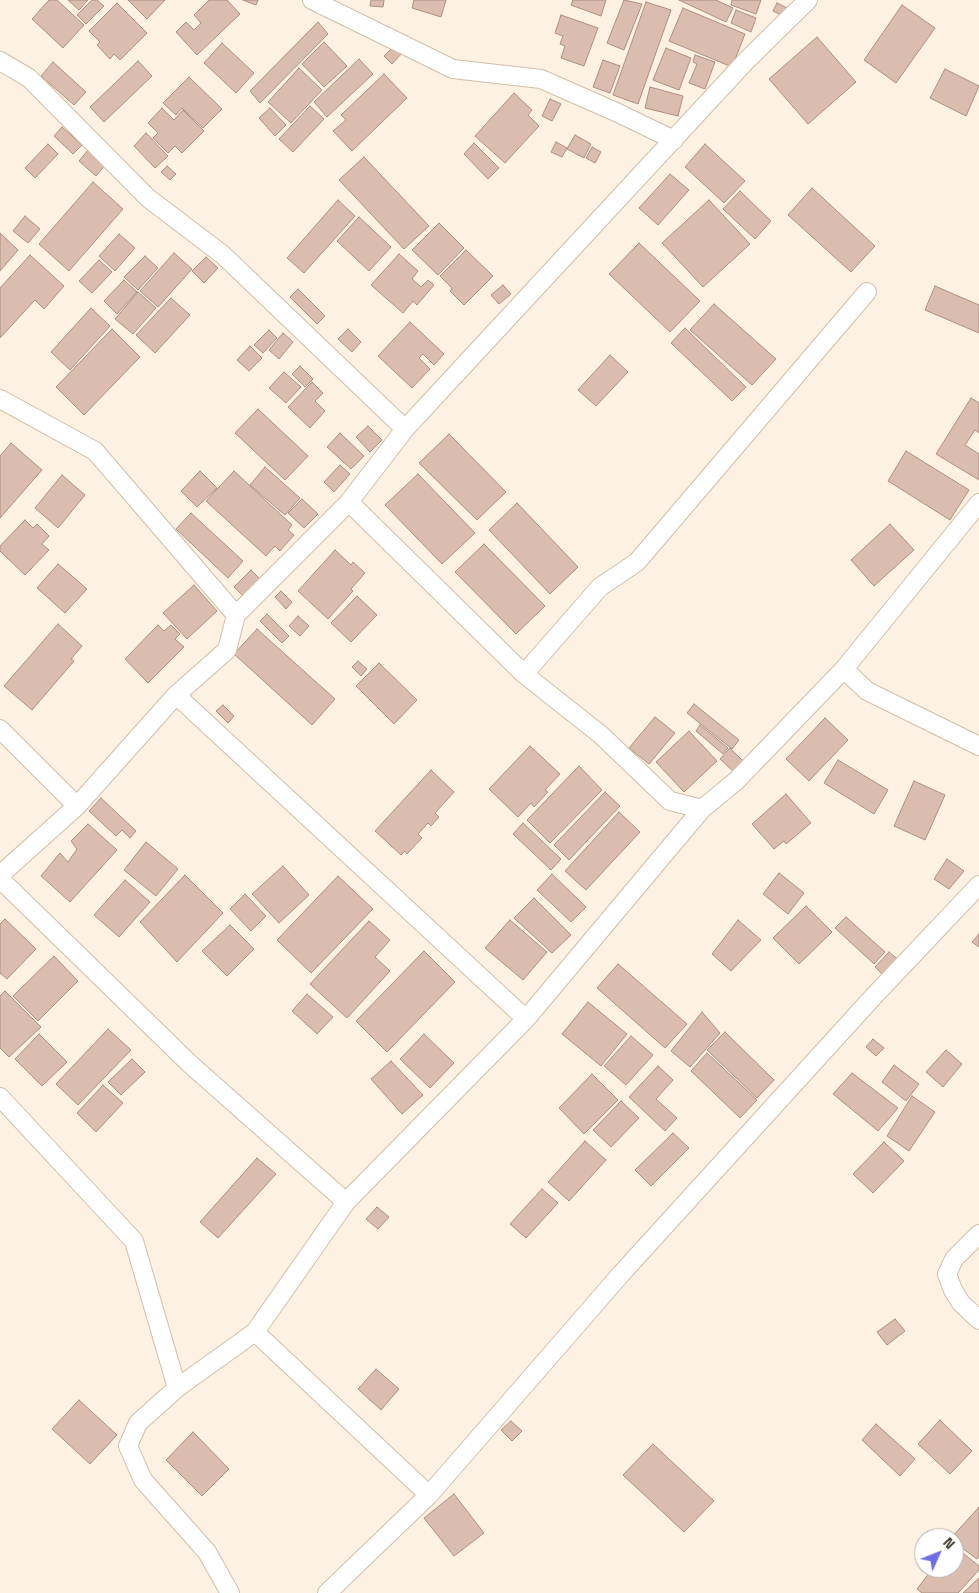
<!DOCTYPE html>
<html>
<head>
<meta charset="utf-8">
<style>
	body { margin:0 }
	#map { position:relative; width:979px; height:1593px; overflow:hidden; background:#fcf1e2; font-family:"Space Grotesk",sans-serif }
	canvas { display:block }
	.north { position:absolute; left:914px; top:1528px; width:50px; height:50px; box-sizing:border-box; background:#fff; border:1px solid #b0ada9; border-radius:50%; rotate:46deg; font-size:14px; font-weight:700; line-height:20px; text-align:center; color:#3a3329 }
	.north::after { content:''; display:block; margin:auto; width:18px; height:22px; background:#6f6de7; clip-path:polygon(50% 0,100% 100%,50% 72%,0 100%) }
</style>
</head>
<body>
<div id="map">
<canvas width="979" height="1593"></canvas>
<div class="north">N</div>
</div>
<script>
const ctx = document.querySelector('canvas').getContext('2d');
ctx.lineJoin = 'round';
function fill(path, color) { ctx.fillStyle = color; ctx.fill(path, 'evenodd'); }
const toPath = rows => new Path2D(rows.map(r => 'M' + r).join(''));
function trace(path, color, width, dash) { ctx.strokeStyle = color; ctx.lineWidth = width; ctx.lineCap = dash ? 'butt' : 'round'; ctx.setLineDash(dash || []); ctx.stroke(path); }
const building = toPath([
	[49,0,57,0,84,25,63,48,32,19,49,0],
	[68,0,88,0,79,10,68,0],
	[92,0,97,0,104,6,86,24,77,15,92,0],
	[128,0,165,0,147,19,128,0],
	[209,0,227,0,240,14,197,55,176,32,186,22,194,30,201,23,194,15,209,0],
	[243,0,258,0,256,5,243,0],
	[371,0,384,0,383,7,370,6,371,0],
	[414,0,446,0,441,17,412,8,414,0],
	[573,0,606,0,601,16,571,5,573,0],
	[624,0,642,4,624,50,607,43,624,0],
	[679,0,716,0,733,8,726,22,679,0],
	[732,0,761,0,756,14,731,5,732,0],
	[646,2,671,10,638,104,613,95,646,2],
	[117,3,147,33,120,60,114,54,110,59,97,45,100,42,89,31,117,3],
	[777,3,789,9,785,17,773,11,777,3],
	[902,5,935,28,896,83,864,60,902,5],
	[683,8,745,34,732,67,669,41,683,8],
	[736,10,756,18,751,32,731,23,736,10],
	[561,15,598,28,584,66,561,58,565,46,560,44,563,36,555,33,561,15],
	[318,22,328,34,260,103,250,91,318,22],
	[817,37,856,82,808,124,769,79,817,37],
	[324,42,347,66,324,87,302,64,324,42],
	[222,43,254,73,236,93,204,63,222,43],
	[395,45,402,53,392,64,384,56,395,45],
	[666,48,691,58,679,90,653,80,666,48],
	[695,55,715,62,705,89,689,83,697,64,693,62,695,55],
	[359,59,373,74,327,117,314,102,359,59],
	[603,60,620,66,610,93,593,87,603,60],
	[138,61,152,76,104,122,90,107,138,61],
	[53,62,86,92,74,105,41,76,53,62],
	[299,68,322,90,291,123,268,102,299,68],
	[945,69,979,86,966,116,930,98,945,69],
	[384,74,407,98,352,151,333,131,346,120,341,115,384,74],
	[189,77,222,109,203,128,182,108,176,115,163,103,189,77],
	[650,87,683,96,678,116,645,108,650,87],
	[514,93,532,110,528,115,539,126,505,163,475,136,514,93],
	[550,99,561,104,552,121,542,116,550,99],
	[310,106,324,119,293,152,279,139,310,106],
	[162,108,174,120,183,110,204,131,182,153,175,146,168,153,153,138,158,133,148,123,162,108],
	[270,108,286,125,275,136,259,118,270,108],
	[62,127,82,145,73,154,54,136,62,127],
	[146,133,168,156,155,168,134,146,146,133],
	[575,135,591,144,584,158,567,149,575,135],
	[556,142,567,148,562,157,551,152,556,142],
	[474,143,499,168,488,179,464,154,474,143],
	[48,144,58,154,35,178,25,168,48,144],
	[705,144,745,181,724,203,685,167,705,144],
	[592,147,601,152,595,163,586,158,592,147],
	[88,150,105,165,96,176,79,161,88,150],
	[364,157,429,226,404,249,339,180,364,157],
	[167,166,176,174,170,180,161,172,167,166],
	[670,174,689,190,658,225,639,208,670,174],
	[93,182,123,209,69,271,39,244,93,182],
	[812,188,875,246,851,272,788,215,812,188],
	[740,191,771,221,755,239,723,209,740,191],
	[338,200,355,216,304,273,287,258,338,200],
	[709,200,750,244,703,287,662,243,709,200],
	[25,216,40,229,28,243,13,231,25,216],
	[359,217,391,247,369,271,337,241,359,217],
	[439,223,464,248,438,275,412,250,439,223],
	[0,233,18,250,0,271,0,233],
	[119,234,135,248,115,271,99,256,119,234],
	[639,243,700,301,670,332,609,274,639,243],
	[466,250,493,276,464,305,450,291,452,288,440,276,466,250],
	[174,253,192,269,158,307,140,291,174,253],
	[399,254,418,271,412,279,421,287,428,280,434,285,417,305,413,301,403,313,371,285,399,254],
	[30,255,64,286,44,309,35,300,0,338,0,288,30,255],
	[145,256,158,268,138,290,124,277,145,256],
	[206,257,218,268,204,283,192,271,206,257],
	[99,260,112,272,92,293,79,281,99,260],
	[124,280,137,292,117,314,104,301,124,280],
	[503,285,511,294,499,304,491,295,503,285],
	[935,286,979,305,979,333,925,310,935,286],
	[298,289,325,316,317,324,290,297,298,289],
	[138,292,156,308,133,334,115,319,138,292],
	[171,298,190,315,155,353,136,335,171,298],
	[714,304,776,359,752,385,690,330,714,304],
	[91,308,110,326,70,370,51,352,91,308],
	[410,322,444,354,434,365,423,354,419,358,430,369,412,388,378,356,410,322],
	[685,328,746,387,732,401,671,343,685,328],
	[112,329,140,357,84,415,56,387,112,329],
	[348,329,361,342,352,352,338,339,348,329],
	[269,330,277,338,263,353,254,345,269,330],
	[283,333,293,342,279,359,269,350,283,333],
	[250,346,262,358,249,371,237,360,250,346],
	[610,355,628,372,596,406,578,390,610,355],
	[300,366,313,379,305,387,292,374,300,366],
	[284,372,301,387,286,403,269,388,284,372],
	[312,382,323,393,315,401,325,411,310,428,288,407,312,382],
	[971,398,979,403,979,433,975,430,965,445,979,454,979,480,936,454,971,398],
	[258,409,308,456,285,480,235,433,258,409],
	[368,426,382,440,370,452,356,437,368,426],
	[340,433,364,456,351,469,327,447,340,433],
	[449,434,506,492,477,520,419,463,449,434],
	[11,443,42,470,0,518,0,456,11,443],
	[906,451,969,490,950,520,888,481,906,451],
	[340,465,350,474,334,492,324,482,340,465],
	[265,467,300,498,285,515,250,485,265,467],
	[200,471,217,488,197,507,181,491,200,471],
	[234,471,292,525,288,530,294,535,280,551,275,546,266,556,206,501,234,471],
	[418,474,475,533,442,564,385,505,418,474],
	[62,475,85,495,58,528,35,508,62,475],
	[302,499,318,514,304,528,288,513,302,499],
	[517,503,578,567,550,594,489,530,517,503],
	[191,513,243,561,228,578,176,529,191,513],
	[25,520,33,528,37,524,49,536,42,544,49,550,25,575,0,551,0,546,25,520],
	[890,524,914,550,874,586,851,560,890,524],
	[484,544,545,606,516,634,455,572,484,544],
	[335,550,351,565,353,562,365,573,351,589,353,591,328,619,298,591,335,550],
	[58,564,87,589,65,613,37,588,58,564],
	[251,570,260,579,243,596,234,587,251,570],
	[194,585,217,611,187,639,163,613,194,585],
	[281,591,292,602,286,609,275,597,281,591],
	[357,596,377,615,351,642,331,623,357,596],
	[267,614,289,636,282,643,260,621,267,614],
	[298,616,309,626,300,636,289,626,298,616],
	[58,624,82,646,71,659,74,661,32,710,4,686,58,624],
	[158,625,164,631,171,625,180,634,175,639,184,647,148,683,125,659,158,625],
	[257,629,335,699,312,725,234,654,257,629],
	[358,661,367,669,361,676,352,667,358,661],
	[379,663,417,700,394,724,356,686,379,663],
	[694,704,739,740,732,749,687,713,694,704],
	[223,705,234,716,228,723,216,711,223,705],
	[655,717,675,733,649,764,629,748,655,717],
	[825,718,848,740,809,781,786,759,825,718],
	[700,725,728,748,723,754,696,731,700,725],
	[689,731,717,761,684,792,656,762,689,731],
	[530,746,560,774,545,790,548,792,534,807,531,803,518,817,489,789,530,746],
	[730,748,744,762,734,772,720,759,730,748],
	[838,760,888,790,874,814,824,783,838,760],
	[579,766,602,790,550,843,527,820,579,766],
	[431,770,454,792,435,813,439,817,431,826,428,823,418,834,422,838,407,854,405,851,401,855,375,831,431,770],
	[914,781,945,795,925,840,894,826,914,781],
	[605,792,620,806,569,860,554,845,605,792],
	[786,794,811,823,786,844,784,841,774,849,752,824,786,794],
	[101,798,136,831,130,838,122,830,116,836,89,811,101,798],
	[619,812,640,832,586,890,565,871,619,812],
	[523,823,561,859,551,870,513,834,523,823],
	[88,824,117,850,70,902,41,876,60,853,68,862,77,849,71,841,88,824],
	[146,842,178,869,156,896,124,870,146,842],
	[947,859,964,871,949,889,934,879,947,859],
	[283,866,309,895,279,923,252,894,283,866],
	[779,873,804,893,788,914,763,894,779,873],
	[552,874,586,907,571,922,537,890,552,874],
	[185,875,223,913,177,962,140,922,185,875],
	[338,876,373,909,311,973,277,940,338,876],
	[125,880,150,902,119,937,94,915,125,880],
	[245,894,266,916,251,931,230,909,245,894],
	[534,898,571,935,552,953,514,918,534,898],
	[806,906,832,932,799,964,773,938,806,906],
	[846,917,885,952,874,964,835,928,846,917],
	[5,919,36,949,7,979,0,973,0,924,5,919],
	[510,920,547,952,523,980,485,948,510,920],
	[738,920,761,940,731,971,712,954,738,920],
	[369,921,390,940,375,957,390,971,347,1018,310,984,369,921],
	[230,925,254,949,227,976,202,951,230,925],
	[979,934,979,947,972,942,979,934],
	[424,951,455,982,387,1052,356,1021,424,951],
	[889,952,900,961,885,977,875,967,889,952],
	[54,956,78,981,38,1021,13,996,54,956],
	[618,964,687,1024,665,1048,597,988,618,964],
	[5,991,41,1027,9,1057,0,1048,0,996,5,991],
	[307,994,333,1017,317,1034,292,1011,307,994],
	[588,1002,627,1034,601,1066,562,1034,588,1002],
	[702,1012,720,1033,690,1067,671,1051,702,1012],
	[108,1029,131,1050,78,1105,56,1084,108,1029],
	[725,1032,774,1080,757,1098,707,1050,725,1032],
	[39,1034,67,1062,42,1086,15,1059,39,1034],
	[424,1034,454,1063,430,1088,400,1059,424,1034],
	[631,1036,653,1055,626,1085,604,1066,631,1036],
	[873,1039,884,1048,876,1056,866,1047,873,1039],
	[946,1050,962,1064,943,1087,926,1072,946,1050],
	[707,1053,757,1100,740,1118,691,1071,707,1053],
	[132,1059,145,1072,121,1095,108,1082,132,1059],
	[391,1061,423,1095,402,1114,371,1079,391,1061],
	[894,1065,919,1084,906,1101,882,1082,894,1065],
	[658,1066,673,1080,656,1099,677,1118,665,1131,629,1097,658,1066],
	[852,1073,898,1108,878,1131,833,1094,852,1073],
	[592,1074,618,1100,584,1134,559,1108,592,1074],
	[103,1085,123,1103,96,1132,77,1113,103,1085],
	[912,1096,935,1112,909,1151,887,1136,912,1096],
	[621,1101,639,1118,611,1147,593,1130,621,1101],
	[673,1133,689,1148,651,1186,635,1170,673,1133],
	[585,1141,606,1160,569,1201,548,1182,585,1141],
	[884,1142,904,1161,873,1193,853,1174,884,1142],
	[257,1158,276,1174,218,1238,200,1222,257,1158],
	[542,1189,558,1203,526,1238,510,1224,542,1189],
	[377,1207,389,1217,378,1229,366,1219,377,1207],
	[895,1319,905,1331,887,1345,877,1332,895,1319],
	[376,1369,399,1389,381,1410,358,1389,376,1369],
	[79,1400,117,1435,90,1464,52,1429,79,1400],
	[940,1420,972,1451,950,1474,918,1444,940,1420],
	[511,1421,522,1431,512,1441,501,1430,511,1421],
	[876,1424,915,1459,900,1476,862,1440,876,1424],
	[193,1432,229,1469,202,1496,166,1460,193,1432],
	[653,1444,714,1501,684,1532,623,1475,653,1444],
	[454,1494,484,1533,454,1556,424,1518,454,1494],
	[979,1507,979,1557,977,1559,954,1542,954,1538,951,1538,979,1507],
	[954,1546,979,1566,979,1570,958,1593,922,1593,917,1589,933,1568,954,1568,954,1546],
	[979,1578,979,1593,963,1593,979,1578]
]);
fill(building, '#dbbdb0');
trace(building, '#ac8f83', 1);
const street = toPath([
	[312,0,453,69,541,79,616,112,674,140],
	[0,61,29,78,148,198,223,255,405,429],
	[0,399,95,451,236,615],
	[349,502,524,674,601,735,670,801,702,809,736,781,844,669],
	[979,503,844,669,867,691,979,746],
	[524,674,600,587,637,562,867,292],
	[176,695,526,1019],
	[0,729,77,806],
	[0,875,77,806,176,695,227,650,236,615,349,502,405,429,747,60,808,0],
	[0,879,190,1064,346,1202],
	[0,1097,134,1241,177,1388],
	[979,1234,954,1259,947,1274,953,1290,961,1303,979,1320],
	[255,1332,429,1495],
	[230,1593,207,1552,143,1480,128,1446,138,1423,177,1388,255,1332,346,1202,526,1019,702,809],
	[327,1593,429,1495,621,1274,873,997,979,885]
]);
trace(street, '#d1bfa7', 20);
trace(street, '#fff', 18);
</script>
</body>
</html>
